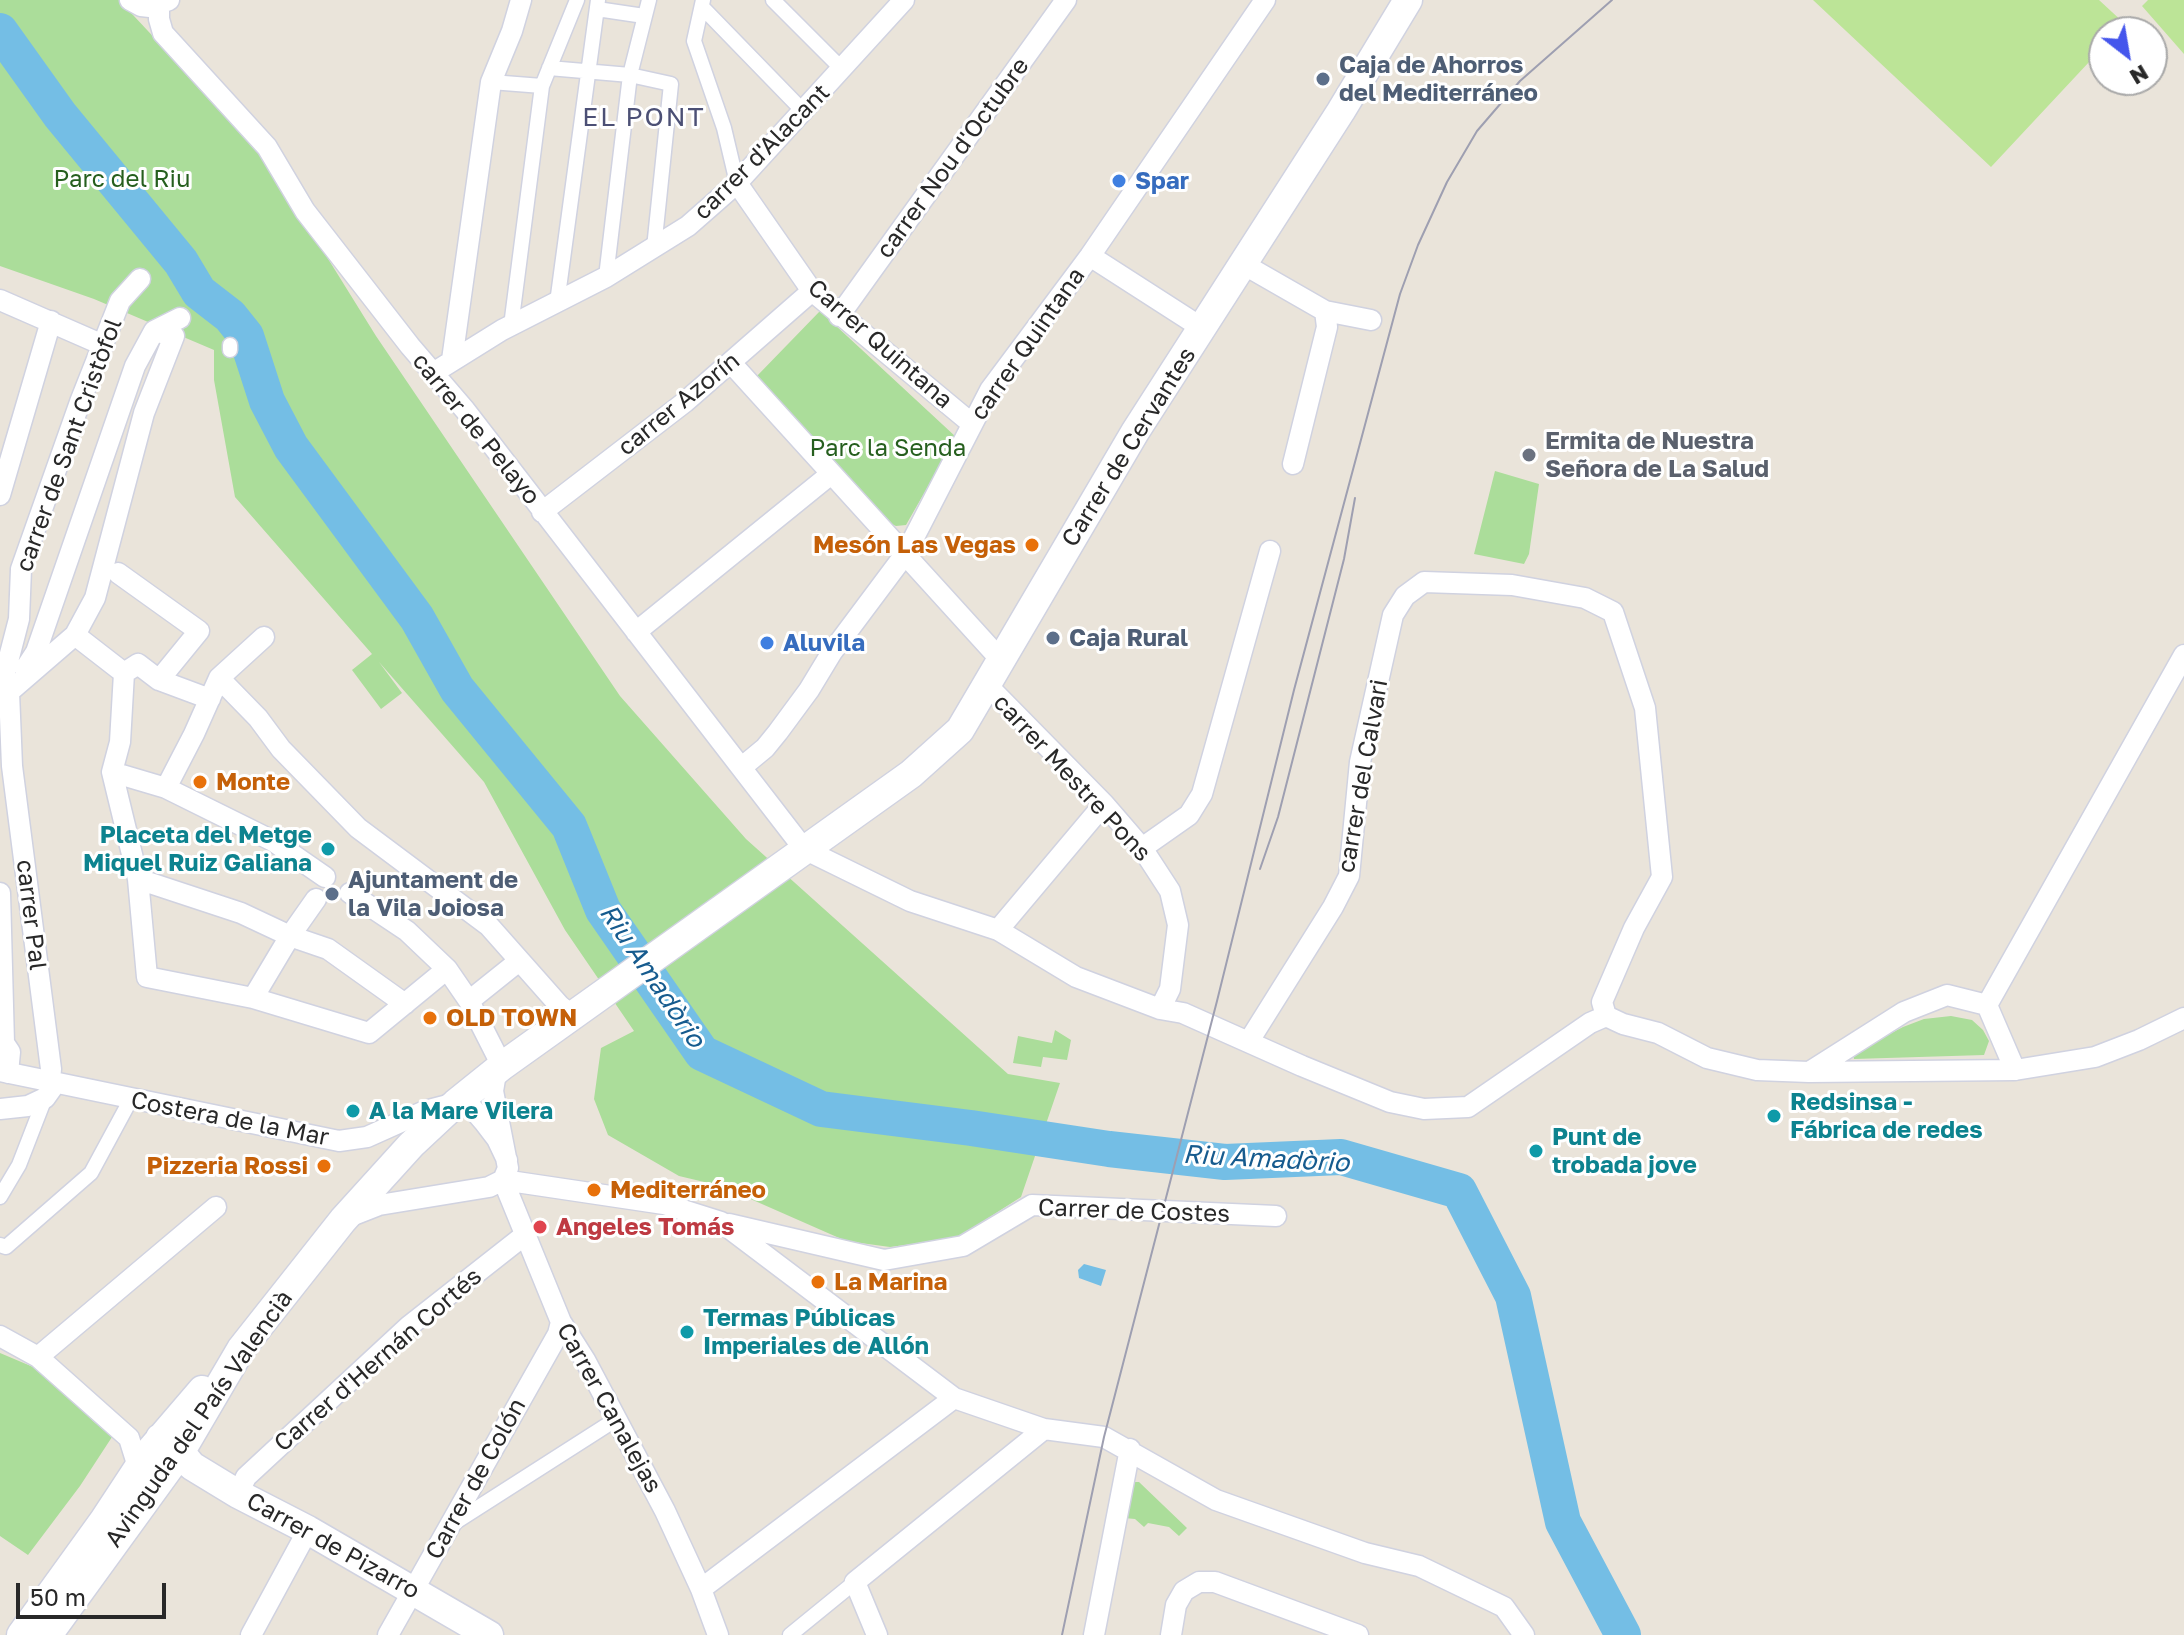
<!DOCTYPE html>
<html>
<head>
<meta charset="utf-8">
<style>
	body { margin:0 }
	#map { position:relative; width:2184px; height:1635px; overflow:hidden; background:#eae4da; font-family:"Golos Text",sans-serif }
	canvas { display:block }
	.north { position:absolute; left:2088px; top:16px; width:80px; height:80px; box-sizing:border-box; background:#fff; border:2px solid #a9a9a9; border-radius:50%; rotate:149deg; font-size:22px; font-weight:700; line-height:32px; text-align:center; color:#282828 }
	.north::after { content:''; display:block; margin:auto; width:28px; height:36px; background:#4556ec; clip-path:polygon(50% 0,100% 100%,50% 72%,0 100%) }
	.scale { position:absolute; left:16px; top:1583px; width:150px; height:36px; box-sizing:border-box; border:4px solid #282828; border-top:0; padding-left:10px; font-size:24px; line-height:28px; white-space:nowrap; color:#282828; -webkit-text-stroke:6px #fff; paint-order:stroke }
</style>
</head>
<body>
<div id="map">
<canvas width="2184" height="1635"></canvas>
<div class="north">N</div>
<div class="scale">50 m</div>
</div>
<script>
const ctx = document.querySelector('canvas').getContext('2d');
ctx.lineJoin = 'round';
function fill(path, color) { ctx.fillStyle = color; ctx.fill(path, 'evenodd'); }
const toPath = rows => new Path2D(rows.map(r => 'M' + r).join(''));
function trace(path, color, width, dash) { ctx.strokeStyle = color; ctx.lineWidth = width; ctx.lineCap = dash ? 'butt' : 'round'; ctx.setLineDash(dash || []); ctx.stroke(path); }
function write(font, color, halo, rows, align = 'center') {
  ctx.font = font + ' "Golos Text",sans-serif'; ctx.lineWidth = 6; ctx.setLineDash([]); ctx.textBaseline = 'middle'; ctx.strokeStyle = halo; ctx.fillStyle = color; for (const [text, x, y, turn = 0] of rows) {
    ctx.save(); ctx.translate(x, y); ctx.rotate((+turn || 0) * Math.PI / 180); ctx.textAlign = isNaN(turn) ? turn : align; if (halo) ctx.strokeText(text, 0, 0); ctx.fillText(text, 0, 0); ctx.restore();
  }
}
fill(toPath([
	[0,0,119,0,263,154,376,336,620,696,746,839,1008,1074,1060,1083,1021,1197,957,1238,890,1247,846,1241,721,1186,679,1176,608,1135,594,1099,601,1048,634,1031,565,930,484,782,379,662,402,693,381,709,352,670,372,654,235,497,214,380,214,350,94,299,0,266],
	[820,311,956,437,906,525,896,526,887,522,756,377],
	[1495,471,1539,484,1529,554,1524,564,1474,554],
	[1951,1016,1972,1020,1983,1030,1989,1041,1984,1055,1854,1059,1853,1053,1903,1027,1924,1019],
	[1055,1030,1071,1040,1067,1060,1043,1057,1041,1067,1013,1063,1018,1036,1052,1043],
	[0,1353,45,1372,93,1421,112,1437,80,1486,28,1555,0,1536],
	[1132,1482,1139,1482,1187,1528,1179,1536,1169,1527,1148,1523,1144,1527,1135,1519,1124,1518]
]), '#abdd9a');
fill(toPath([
	[1813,0,2099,0,2125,24,2118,32,2104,32,2104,46,1991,167],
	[2148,0,2184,0,2184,54,2142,6]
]), '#bce497');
fill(toPath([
	[1084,1264,1106,1270,1101,1286,1079,1278,1078,1270]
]), '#74bee5');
trace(toPath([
	[0,31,60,115,181,262,199,292,230,316,246,336,267,401,291,447,417,618,457,689,569,826,603,910,702,1053,821,1109,971,1128,1109,1149,1225,1162,1341,1157,1459,1191,1513,1296,1563,1522,1623,1635]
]), '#74bee5', 36);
const pedestrian = toPath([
	[703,0,694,41,724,128,737,183],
	[773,0,843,70],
	[702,7,804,112],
	[597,9,644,16],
	[549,68,630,75,671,84,654,248],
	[491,82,542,86],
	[606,277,630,75,649,0],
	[557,303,598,0],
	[511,326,542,86,577,0],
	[230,350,230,345],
	[0,1197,19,1165,45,1098],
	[0,1245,6,1247,91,1173,131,1099],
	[454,1523,615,1420],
	[790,1635,855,1582]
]);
const minor = toPath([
	[130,0,141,6,150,7,169,0],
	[159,6,159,19,163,33,267,147,305,211,410,346,465,410,804,849,910,901,998,930,1076,977,1160,1009,1183,1013,1302,1066,1390,1102,1424,1109,1468,1107,1590,1023,1606,1016,1623,1024,1658,1033,1707,1058,1757,1070,1809,1072,2015,1070,2095,1057,2139,1040,2184,1018],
	[737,183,812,291,971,423],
	[1090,256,1202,328],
	[1243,264,1325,311,1327,327,1293,464],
	[0,300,103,345],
	[1325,311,1371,320],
	[839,316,1066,0],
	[452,360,491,82,512,31,521,0],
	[732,364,1000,659],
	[433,373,502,330,606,277,688,226,737,183,904,0],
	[0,495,51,321],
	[542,512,685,402,812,291],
	[118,573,199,631,159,680],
	[636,632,831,474],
	[75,635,124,673],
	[25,669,36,652,135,366,154,331,180,318],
	[124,673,120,742,112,772,138,879,147,977,253,998,369,1033,447,969],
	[124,673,138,664,159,680,210,699],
	[219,678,258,718,281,749,358,828,489,926,559,1005,571,1015],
	[986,684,1104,804,1142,848,1170,891,1178,925,1170,989,1160,1009],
	[0,703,4,677,19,619,21,569,80,402,120,301,140,279],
	[742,767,765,748,778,732,809,690,832,652,906,553,990,390,1090,256,1265,0],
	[112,772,166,788,273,841,325,877],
	[166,788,194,734,219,678,264,637],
	[1142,848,1189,815,1202,794,1270,551],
	[138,879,241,913,290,936,328,949,405,1004],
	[0,893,4,1043,10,1052,8,1073],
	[350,893,407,931,447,969,469,1001,502,1066,495,1079,493,1091,508,1168,503,1180,489,1187,379,1205,351,1216],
	[998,930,1104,804],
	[253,998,290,936,316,899],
	[469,1001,519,961],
	[1987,1005,2184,655],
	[1249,1041,1333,907,1349,876,1360,762,1393,615,1405,596,1424,582,1512,585,1585,598,1613,612,1645,708,1662,877,1634,928,1602,1002,1606,1016],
	[0,1071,339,1141,367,1137,425,1111,456,1103,473,1109,484,1122,497,1139,507,1160],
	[1811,1071,1904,1012,1947,995,1987,1005,2015,1070],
	[50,1081,51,1069,12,766,9,692,75,635,95,598,144,413,174,336,154,331],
	[0,1109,28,1106,45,1098,55,1084],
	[503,1180,664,1204,721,1222,954,1398,1044,1429,1104,1437,1216,1500,1365,1553,1419,1566,1504,1607,1524,1635],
	[503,1180,561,1322,585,1360,665,1511,701,1589,718,1635],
	[729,1224,884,1260,963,1246,1032,1205,1276,1216],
	[0,1336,38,1357,129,1438,138,1467],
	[38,1357,216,1207],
	[238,1494,246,1477,409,1326,526,1234],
	[701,1589,954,1398],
	[251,1635,308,1530],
	[388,1635,558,1334,561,1322],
	[877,1635,855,1582,1044,1429],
	[1094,1635,1130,1449],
	[1171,1635,1176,1605,1184,1591,1199,1582,1215,1582,1358,1635]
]);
const secondary = toPath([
	[160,1438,171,1441,192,1466,238,1494,308,1530,489,1635],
	[21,1635,104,1520,148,1453,202,1390],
	[48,1635,180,1453,241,1349,343,1220,411,1145,456,1103,502,1066,911,774,960,730,1135,432,1341,111,1408,0]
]);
trace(pedestrian, '#d0d2e0', 17);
trace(minor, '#d0d2e0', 23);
trace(secondary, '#d0d2e0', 31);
trace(pedestrian, '#fff', 14);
trace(minor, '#fff', 20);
trace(secondary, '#fff', 28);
trace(toPath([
	[1260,869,1278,817,1344,559,1355,498],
	[1062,1635,1104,1437,1217,1001,1294,690,1400,294,1418,245,1447,182,1477,131,1520,81,1612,0]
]), '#9e9fb1', 2);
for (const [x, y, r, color] of [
	[1323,79,8,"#5c6f8a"],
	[1119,181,8,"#3f7fe0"],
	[1529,455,8,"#6b7280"],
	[1032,545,8,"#e8710a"],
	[1053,638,8,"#5c6f8a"],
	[767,643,8,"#3f7fe0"],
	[200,782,8,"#e8710a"],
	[328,849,8,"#0f9aa8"],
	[332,894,8,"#5c6f8a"],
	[430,1018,8,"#e8710a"],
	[353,1111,8,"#0f9aa8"],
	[1774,1116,8,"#0f9aa8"],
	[1536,1151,8,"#0f9aa8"],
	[324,1166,8,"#e8710a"],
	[594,1190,8,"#e8710a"],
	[540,1227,8,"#e0444e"],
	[818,1282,8,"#e8710a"],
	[687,1332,8,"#0f9aa8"]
]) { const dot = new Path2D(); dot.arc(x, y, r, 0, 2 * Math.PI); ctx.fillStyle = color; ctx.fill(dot); trace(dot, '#fff', 3); }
write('bold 24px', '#4e5e75', '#fff', [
	["Caja de Ahorros",1339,65],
	["del Mediterráneo",1339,93],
	["Caja Rural",1069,638],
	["Ajuntament de",348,880],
	["la Vila Joiosa",348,908]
], 'left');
write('24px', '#282828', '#fff', [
	["carrer d'Alacant",762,152,-45],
	["carrer Nou d'Octubre",953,158,-54],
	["Carrer Quintana",880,344,41],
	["carrer Quintana",1028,344,-55],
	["carrer Azorín",679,404,-39],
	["carrer de Pelayo",476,429,51],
	["carrer de Sant Cristòfol",69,445,-70],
	["Carrer de Cervantes",1129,447,-58],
	["carrer del Calvari",1363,776,-80],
	["carrer Mestre Pons",1072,778,47],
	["carrer Pal",31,915,83],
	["Costera de la Mar",230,1119,11],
	["Carrer de Costes",1134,1211,2],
	["Carrer d'Hernán Cortés",378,1360,-41],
	["Carrer Canalejas",609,1408,61],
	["Avinguda del País Valencià",199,1419,-55],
	["Carrer de Colón",476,1479,-61],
	["Carrer de Pizarro",333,1546,29]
]);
write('24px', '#265f1e', '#fff', [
	["Parc del Riu",122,179],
	["Parc la Senda",888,448]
]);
write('bold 24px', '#366cbe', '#fff', [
	["Spar",1135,181],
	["Aluvila",783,643]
], 'left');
write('bold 24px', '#5b616d', '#fff', [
	["Ermita de Nuestra",1545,441],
	["Señora de La Salud",1545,469]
], 'left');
write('bold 24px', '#c56008', '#fff', [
	["Mesón Las Vegas",1016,545,"right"],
	["Monte",216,782],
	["OLD TOWN",446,1018],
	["Pizzeria Rossi",308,1166,"right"],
	["Mediterráneo",610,1190],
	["La Marina",834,1282]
], 'left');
write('bold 24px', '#0d838f', '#fff', [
	["Placeta del Metge",312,835,"right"],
	["Miquel Ruiz Galiana",312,863,"right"],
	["Redsinsa -",1790,1102],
	["Fábrica de redes",1790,1130],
	["A la Mare Vilera",369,1111],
	["Punt de",1552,1137],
	["trobada jove",1552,1165],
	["Termas Públicas",703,1318],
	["Imperiales de Allón",703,1346]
], 'left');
write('bold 24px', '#be3a42', '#fff', [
	["Angeles Tomás",556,1227]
], 'left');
ctx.letterSpacing = '2px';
write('26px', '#4c5075', '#fff', [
	["EL PONT",644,118]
]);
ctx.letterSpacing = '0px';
write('italic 26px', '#165b8e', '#fff', [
	["Riu Amadòrio",652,976,56],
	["Riu Amadòrio",1266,1159,3]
]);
</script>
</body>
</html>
